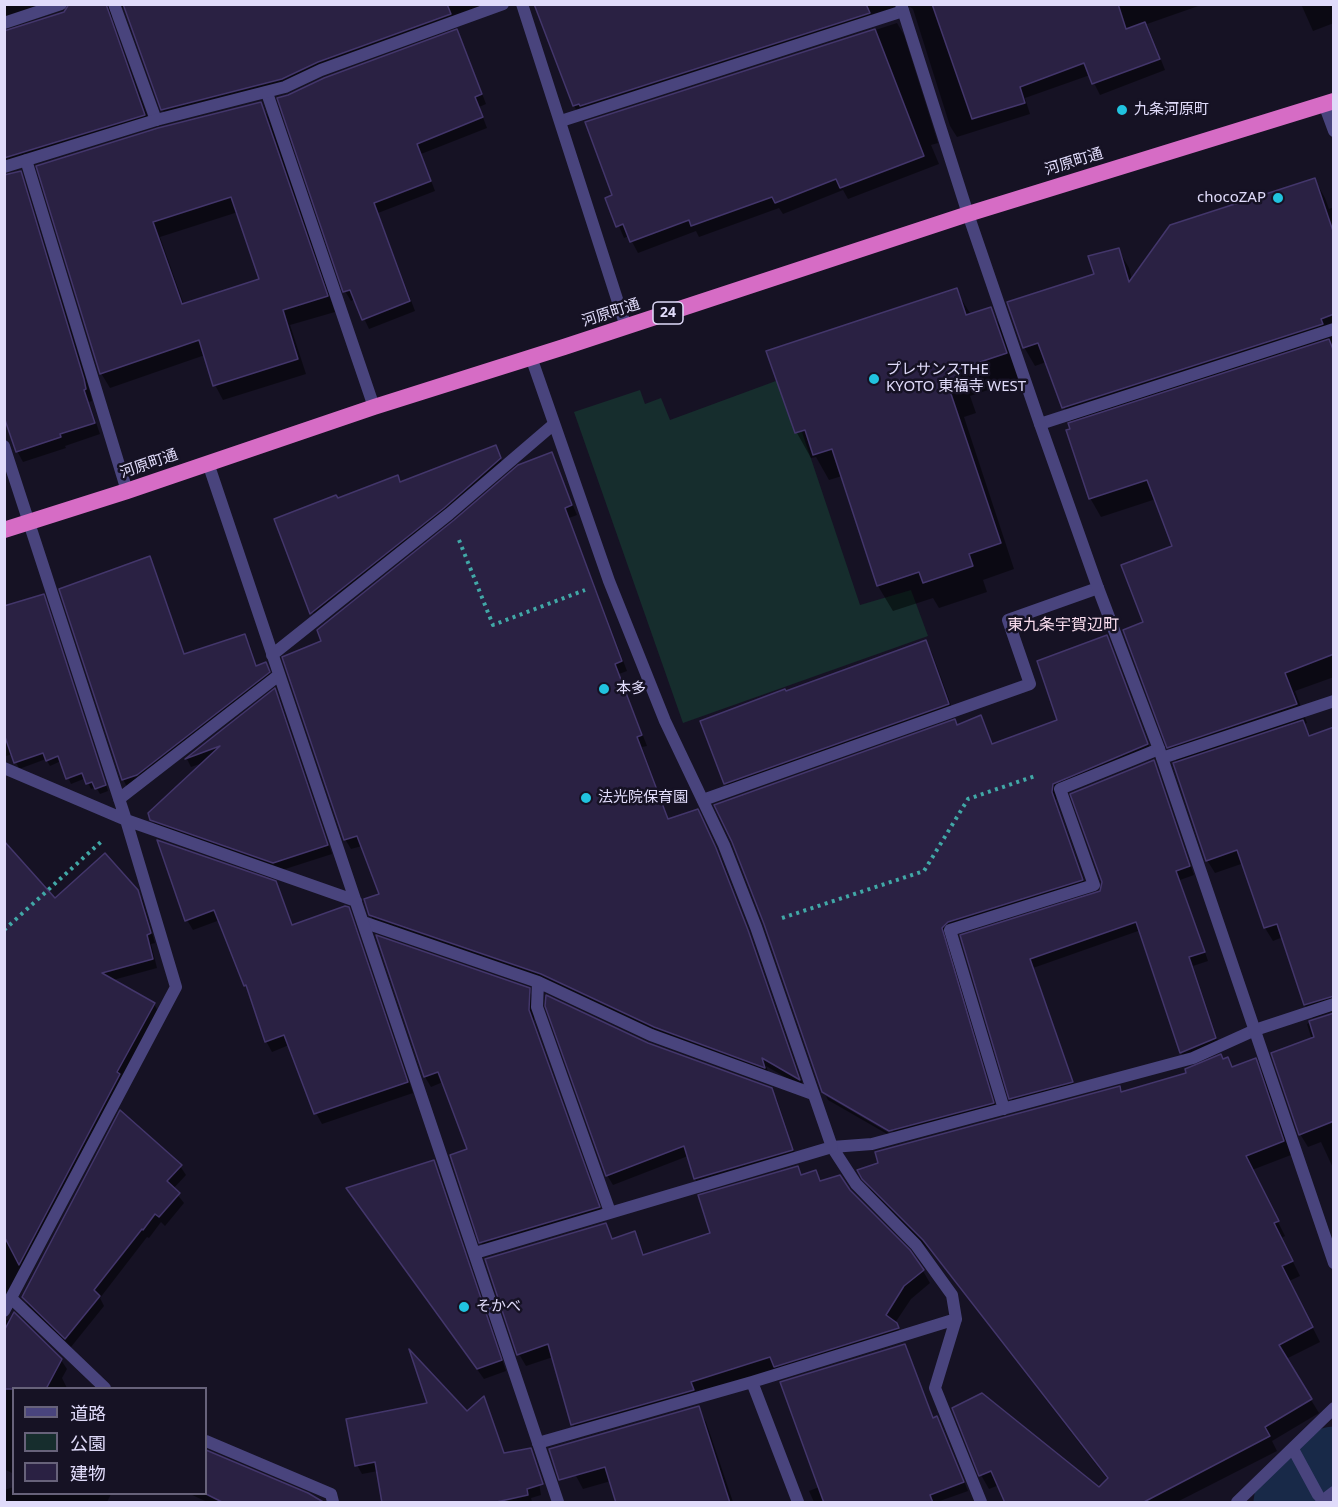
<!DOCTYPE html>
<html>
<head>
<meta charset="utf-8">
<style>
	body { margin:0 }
	#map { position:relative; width:1338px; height:1507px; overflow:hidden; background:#161224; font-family:"Noto Sans","Noto Sans JP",sans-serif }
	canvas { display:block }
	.frame { position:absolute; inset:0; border:6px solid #e0dbfa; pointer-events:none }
	.legend { position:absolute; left:12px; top:1387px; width:195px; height:108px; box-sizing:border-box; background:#161224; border:2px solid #67627a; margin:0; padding:8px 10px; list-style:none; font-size:18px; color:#e0dbfa }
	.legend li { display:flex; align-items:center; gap:12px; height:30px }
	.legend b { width:30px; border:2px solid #67627a }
</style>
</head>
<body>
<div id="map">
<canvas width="1338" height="1507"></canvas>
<div class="frame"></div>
<ul class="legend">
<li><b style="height:8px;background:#49447d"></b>道路</li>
<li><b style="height:16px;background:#162d2d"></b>公園</li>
<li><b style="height:16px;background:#2a2143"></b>建物</li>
</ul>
</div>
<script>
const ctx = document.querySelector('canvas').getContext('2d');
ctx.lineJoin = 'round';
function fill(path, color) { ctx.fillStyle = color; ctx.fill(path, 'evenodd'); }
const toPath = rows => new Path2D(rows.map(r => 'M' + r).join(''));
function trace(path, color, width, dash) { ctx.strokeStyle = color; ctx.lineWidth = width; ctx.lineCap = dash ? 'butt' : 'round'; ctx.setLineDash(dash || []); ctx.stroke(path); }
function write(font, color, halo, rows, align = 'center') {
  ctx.font = font + ' "Noto Sans","Noto Sans JP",sans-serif'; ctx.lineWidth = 5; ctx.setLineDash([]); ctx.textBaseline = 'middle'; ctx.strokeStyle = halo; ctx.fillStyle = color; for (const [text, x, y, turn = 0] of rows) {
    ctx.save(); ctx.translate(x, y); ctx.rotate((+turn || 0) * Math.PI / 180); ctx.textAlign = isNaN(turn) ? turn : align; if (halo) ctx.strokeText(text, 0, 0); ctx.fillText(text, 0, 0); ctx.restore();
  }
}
fill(toPath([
	[784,378,860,605,911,590,928,636,683,723,574,412,640,390,645,404,661,398,670,420]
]), '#162d2d');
fill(toPath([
	[4,4,495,4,456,26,169,121,163,110,126,8,119,7,113,11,112,19,151,126,8,170,4,174,4,32,64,13,69,7,8,26,4,30],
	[535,4,1204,4,1147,24,1165,70,1100,95,1090,75,1025,98,1030,114,957,137,950,126,913,9,910,7,581,117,574,106],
	[1301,4,1334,4,1334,23,1313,31],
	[897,23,904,35,938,143,931,145,939,164,848,199,843,190,783,214,779,208,699,237,696,231,638,253,629,236,624,238,607,198,614,196,587,123],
	[456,31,462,41,486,104,479,107,487,128,421,154,435,191,378,213,415,311,369,329,355,299,351,301,345,291,279,99],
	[260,103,269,118,335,312,290,325,306,374,223,400,215,385,205,355,110,388,101,373,38,167],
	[238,212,261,280,184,305,160,237],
	[20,172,26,184,90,392,92,401,89,402,100,434,65,446,66,448,23,462,17,451],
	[1315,180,1325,198,1329,209,1334,207,1334,677,1295,691,1307,723,1304,724,1311,737,1334,737,1334,1011,1313,1018,1305,1005,1283,937,1273,941,1265,928,1244,863,1215,873,1207,860,1178,763,1169,747,1145,623,1174,547,1156,499,1101,517,1090,498,1072,430,1073,424,1064,407,1046,362,1035,366,1024,347,1118,249,1129,268,1132,280],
	[956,290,971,315,990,309,1005,334,1021,379,970,396,976,413,964,417,1014,569,983,580,987,592,939,608,933,598,893,611,878,586,842,476,829,480,816,457,811,458,797,433,768,352],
	[495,447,505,468,317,622,276,519,400,483],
	[551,454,577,515,569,518,627,671,619,674,647,746,642,747,669,820,703,821,722,860,753,942,804,1088,766,1066,770,1077,661,1037,548,984,377,925,370,915,381,895,362,846,351,849,345,839,323,642],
	[149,558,154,568,185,655,244,636,250,645,257,667,266,664,274,682,128,789,123,779],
	[46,601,108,791,100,794,96,787,91,789,86,778,71,784,61,761,50,766,46,759,19,769,13,754,6,756,4,754,4,608],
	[1106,637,1152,753,1057,792,1056,801,1087,888,946,936,997,1111,894,1138,828,1100,826,1096,894,1136,896,1133,823,1091,957,726,980,717,993,745,1059,720],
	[926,642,932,653,955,716,732,795,726,783,786,693],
	[275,691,280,699,332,854,279,871,157,829,152,819,206,762,191,767,187,759],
	[1153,762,1158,770,1194,875,1180,880,1208,961,1193,966,1220,1047,1186,1061,1181,1052,1141,930,1033,968,1076,1090,1016,1106,1011,1098,962,936,1102,891],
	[4,852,59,908,137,891,143,901,155,943,151,944,157,968,113,980,154,1004,159,1013,4,1313],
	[275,883,281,894,293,926,348,908,354,920,413,1093,322,1124,316,1113,289,1045,272,1052,266,1041,251,996,245,985,220,920,193,930,187,920],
	[528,989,534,999,534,1021,604,1218,487,1252,481,1242,452,1156,469,1150,443,1082,431,1087,425,1077],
	[1334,1015,1334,1170,1321,1142,1308,1147,1300,1134,1312,1040,1307,1024],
	[647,1044,771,1089,777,1099,797,1160,701,1189,695,1179,688,1156,613,1185,607,1175],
	[1227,1059,1233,1068,1255,1060,1263,1074,1291,1155,1252,1170,1285,1236,1281,1238,1300,1276,1289,1281,1320,1342,1286,1359,1319,1413,1272,1441,1277,1451,1177,1502,1007,1502,999,1485,989,1489,981,1475,954,1409,1099,1489,1108,1480,933,1254,872,1193,859,1171,1119,1088,1122,1093,1188,1074],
	[433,1162,439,1172,506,1371,484,1379,348,1189],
	[180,1166,186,1175,173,1189,184,1203,165,1226,161,1222,149,1238,147,1237,100,1298,104,1306,71,1347,28,1306,23,1296],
	[797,1168,802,1176,816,1172,822,1182,849,1191,909,1251,923,1271,930,1283,911,1299,895,1323,903,1337,580,1437,573,1424,553,1357,526,1366,519,1354,605,1225,613,1240,635,1233,645,1256,711,1234],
	[13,1314,61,1360,67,1369,62,1378,67,1388,14,1388,14,1474,4,1469,4,1321,10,1319],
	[904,1345,934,1419,937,1418,942,1426,968,1491,937,1502,814,1502,809,1491,819,1487],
	[484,1399,505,1454,530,1449,535,1458,541,1495,531,1498,532,1502,383,1502,378,1471,362,1474,357,1465,467,1413],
	[698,1408,706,1422,733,1502,618,1502,611,1481,583,1489,575,1474],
	[206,1451,283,1484,313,1502,204,1502,205,1501,190,1494,206,1494],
	[14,1487,14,1494,111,1494,107,1502,4,1502,4,1490]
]), '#0007');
trace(toPath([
	[1291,1502,1334,1464]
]), '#182948', 75);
const building = toPath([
	[69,4,106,4,145,115,4,158,4,31,64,12,69,4],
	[123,4,447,4,451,14,318,62,282,79,161,110,123,4],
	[534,4,866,4,870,13,580,106,579,104,573,106,534,4],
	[932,4,1118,4,1126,29,1145,22,1160,59,1092,84,1084,63,1020,87,1025,103,972,119,932,4],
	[457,29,482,94,475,97,483,117,417,144,431,181,374,203,410,301,362,320,350,290,343,292,277,98,288,95,324,78,457,29],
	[875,29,924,156,840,188,836,179,775,203,772,197,691,226,689,220,630,242,623,224,616,227,605,198,612,195,585,122,875,29],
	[261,102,328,296,283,310,298,359,213,386,199,340,100,374,36,166,158,128,261,102],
	[231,197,259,279,182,304,153,222,231,197],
	[21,171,84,379,86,389,84,390,95,423,60,434,61,437,16,452,4,417,4,175,21,171],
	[1315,178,1334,234,1334,314,1321,319,1323,324,1062,408,1038,343,1023,348,1007,302,1094,274,1088,256,1119,248,1129,282,1170,225,1315,178],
	[957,288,966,315,991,307,1007,353,956,370,962,387,950,391,1001,543,969,554,973,566,923,583,919,572,877,586,832,449,813,455,805,430,795,433,766,351,957,288],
	[1329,339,1334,352,1334,654,1285,673,1297,704,1167,748,1123,630,1143,622,1121,565,1172,546,1147,480,1089,499,1066,430,1070,429,1068,423,1329,339],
	[496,445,501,458,444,508,310,614,274,519,336,495,338,498,398,475,400,482,496,445],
	[552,452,572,505,565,508,622,661,615,664,642,735,637,737,668,819,698,809,716,848,748,930,800,1080,762,1058,765,1068,654,1027,541,974,369,915,364,899,379,894,357,836,344,840,282,657,321,641,317,630,454,520,518,465,552,452],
	[150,556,184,654,245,634,256,666,266,662,270,672,137,775,122,780,59,589,150,556],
	[44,594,106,785,95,789,92,782,86,784,82,773,66,779,58,756,46,761,43,753,14,763,4,734,4,606,44,594],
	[1107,635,1148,744,1053,784,1052,792,1083,880,948,922,942,928,994,1103,889,1131,822,1092,764,924,732,842,714,805,955,719,957,725,981,715,992,744,1057,720,1037,661,1107,635],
	[926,640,949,704,724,784,700,721,785,689,786,691,926,640],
	[275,688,328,845,273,863,150,820,148,813,220,746,185,759,275,688],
	[1303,720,1309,736,1334,727,1334,996,1304,1005,1277,924,1264,928,1237,850,1206,861,1173,763,1303,720],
	[1154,760,1190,866,1176,871,1205,952,1189,957,1216,1038,1180,1053,1136,922,1030,959,1073,1082,1009,1099,960,935,1100,891,1102,882,1070,794,1154,760],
	[157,840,276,881,292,925,345,906,349,907,408,1082,314,1114,284,1035,265,1042,246,985,244,986,214,910,185,921,157,840],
	[4,841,55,898,105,853,138,890,151,933,147,935,153,959,102,973,155,1003,117,1072,120,1074,19,1265,4,1236,4,841],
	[376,935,530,988,529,1010,600,1207,479,1243,450,1155,467,1149,438,1072,424,1077,376,935],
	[546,995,648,1043,772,1088,793,1150,694,1179,684,1146,606,1176,545,1006,546,995],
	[1334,1013,1334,1121,1299,1135,1271,1053,1314,1037,1309,1021,1334,1013],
	[1221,1054,1223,1059,1228,1057,1232,1067,1256,1058,1284,1141,1246,1156,1279,1221,1274,1223,1293,1261,1282,1266,1313,1327,1279,1345,1312,1399,1265,1427,1270,1436,1142,1503,1005,1503,991,1471,979,1476,952,1408,982,1393,1099,1487,1108,1478,923,1240,862,1179,857,1170,878,1163,875,1152,1120,1086,1121,1092,1186,1073,1185,1069,1221,1054],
	[120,1110,182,1165,167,1181,180,1193,159,1217,155,1214,143,1230,142,1229,94,1290,100,1296,65,1339,22,1297,120,1110],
	[434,1160,502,1360,477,1369,346,1188,434,1160],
	[798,1166,801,1175,816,1170,820,1181,840,1175,850,1190,910,1250,924,1270,904,1286,886,1315,897,1323,899,1328,774,1367,770,1357,691,1382,694,1390,571,1425,548,1344,517,1355,485,1259,606,1223,612,1239,635,1231,643,1255,710,1233,698,1195,798,1166],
	[14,1312,62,1359,46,1389,4,1389,4,1331,14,1312],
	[905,1344,933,1418,937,1416,964,1482,930,1495,933,1503,824,1503,780,1382,905,1344],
	[409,1349,467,1411,484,1396,504,1453,531,1448,543,1484,527,1489,528,1495,492,1503,382,1503,375,1462,355,1466,346,1419,427,1403,409,1349],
	[699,1406,730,1503,616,1503,605,1467,559,1480,549,1449,699,1406],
	[206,1450,308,1493,325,1503,224,1503,206,1494,206,1450]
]);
fill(building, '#2a2143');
trace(building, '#43366b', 1.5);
trace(toPath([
	[459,540,493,625,585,590],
	[782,918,924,871,968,799,1035,776],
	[4,930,103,840]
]), '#41a8a7', 4, [3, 4.5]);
trace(toPath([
	[114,4,156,120],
	[4,23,61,4],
	[267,93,374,407],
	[561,121,903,11],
	[1040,424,1334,329],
	[703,800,1030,684,1008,620,1098,588],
	[363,922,538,982,651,1035,813,1094],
	[538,982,537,1007,610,1212],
	[1004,1109,950,930,1094,885,1060,789,1159,749],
	[956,1319,935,1388,981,1502],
	[752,1382,798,1502],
	[538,1443,752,1382,956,1319,952,1295,916,1245,856,1184,832,1147,872,1144,1193,1058,1255,1030,1334,1004],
	[1321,1502,1334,1492]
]), '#49447d', 12);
trace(toPath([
	[522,4,626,327],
	[901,4,968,214,1040,424,1098,588,1159,749,1334,1263],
	[1324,104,1334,131],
	[26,160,127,491],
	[4,167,156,120,285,87,321,70,503,4],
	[4,446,126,820,176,987,4,1311],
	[208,463,558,1502],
	[272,655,449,514,554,424],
	[1162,758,1334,701],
	[4,768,126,820,356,901],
	[119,799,279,675],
	[475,1253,832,1147,756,927,724,845,665,721,609,581,531,357],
	[12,1299,105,1388],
	[206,1441,331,1494,333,1502],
	[1293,1449,1318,1495],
	[1237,1502,1334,1408]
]), '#49447d', 12);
trace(toPath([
	[4,530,127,491,374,407,564,347,968,214,1334,101]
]), '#d66cc5', 16);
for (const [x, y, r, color] of [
	[1122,110,6,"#21c3df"],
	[1278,198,6,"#21c3df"],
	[874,379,6,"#21c3df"],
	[604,689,6,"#21c3df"],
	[586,798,6,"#21c3df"],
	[464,1307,6,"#21c3df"]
]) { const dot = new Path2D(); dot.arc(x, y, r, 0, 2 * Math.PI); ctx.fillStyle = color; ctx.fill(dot); trace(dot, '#161224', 2); }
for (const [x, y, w] of [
	[668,313,30]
]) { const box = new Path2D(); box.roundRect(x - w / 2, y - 11, w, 22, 4.5); ctx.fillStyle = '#161224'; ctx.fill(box); trace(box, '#e0dbfa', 1.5); }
write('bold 14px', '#e0dbfa', null, [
	["24",668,313]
]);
write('15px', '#e0dbfa', '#161224', [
	["九条河原町",1134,110],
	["chocoZAP",1266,198,"right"],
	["プレサンスTHE",886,370],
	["KYOTO 東福寺 WEST",886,387],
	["本多",616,689],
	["法光院保育園",598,798],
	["そかべ",476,1307]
], 'left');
write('15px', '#e0dbfa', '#161224', [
	["河原町通",1074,162,-17],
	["河原町通",611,313,-18],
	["河原町通",149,464,-19]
]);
write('16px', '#faddee', '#161224', [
	["東九条宇賀辺町",1063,625]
]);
</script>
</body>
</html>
